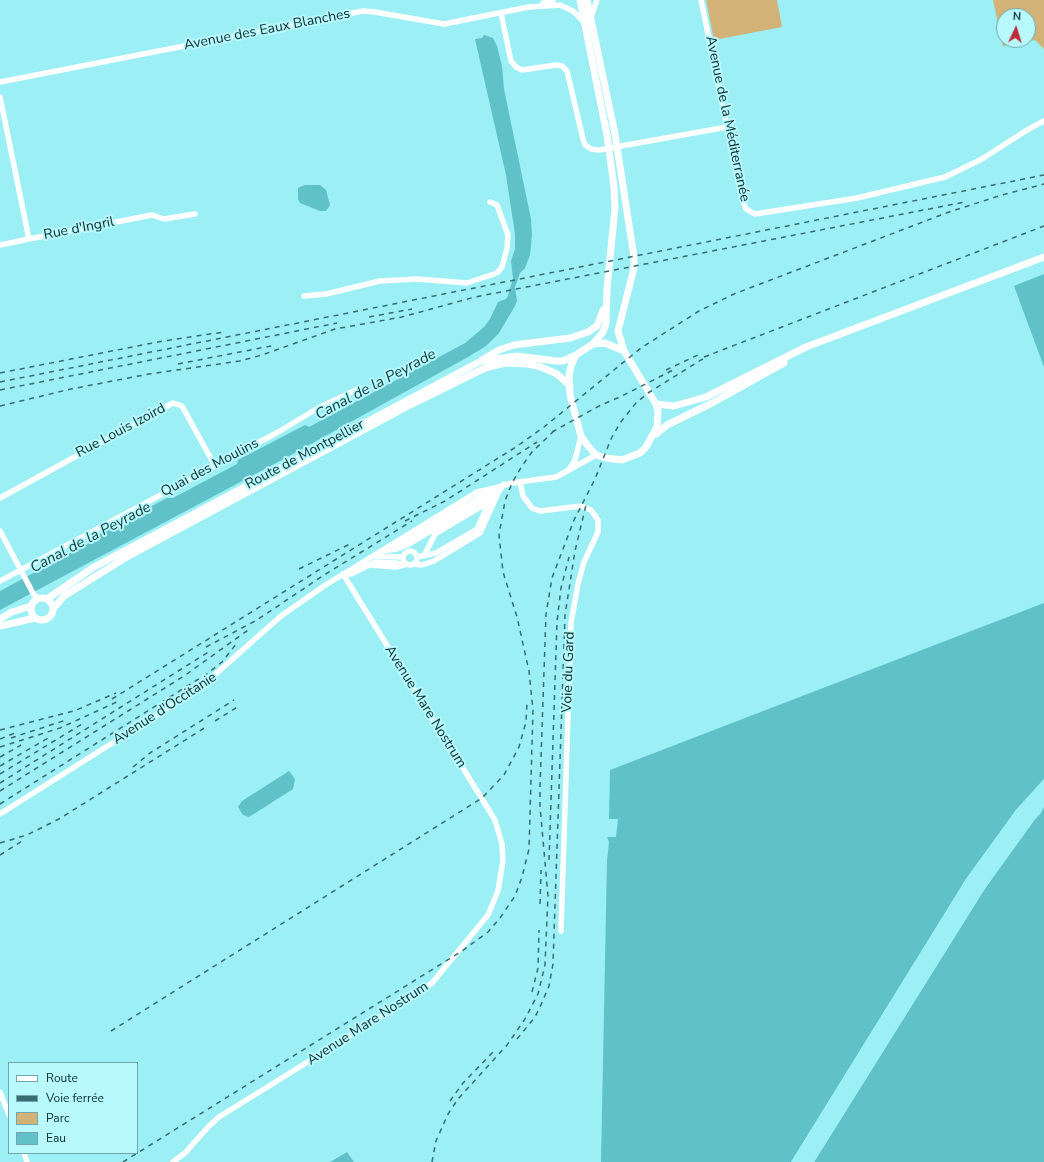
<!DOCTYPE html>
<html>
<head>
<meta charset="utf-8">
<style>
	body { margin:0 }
	#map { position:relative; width:1044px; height:1162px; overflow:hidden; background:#9beff5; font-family:"Nunito Sans",sans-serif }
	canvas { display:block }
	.legend { position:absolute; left:8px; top:1062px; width:130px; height:92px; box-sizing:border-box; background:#b8f9fe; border:1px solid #71a7ab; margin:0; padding:5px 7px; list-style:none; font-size:12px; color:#072d2f }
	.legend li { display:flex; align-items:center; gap:8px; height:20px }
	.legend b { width:20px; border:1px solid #71a7ab }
	.north { position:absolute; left:996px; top:8px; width:40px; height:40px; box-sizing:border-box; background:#b8f9fe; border:1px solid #71a7ab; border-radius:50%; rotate:4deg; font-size:11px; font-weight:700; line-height:16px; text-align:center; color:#072d2f }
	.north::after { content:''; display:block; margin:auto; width:14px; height:18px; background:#bd2d39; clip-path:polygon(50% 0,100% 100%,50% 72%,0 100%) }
</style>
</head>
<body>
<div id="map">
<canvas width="1044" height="1162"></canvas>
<ul class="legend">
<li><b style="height:5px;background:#fff"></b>Route</li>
<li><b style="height:5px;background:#376c70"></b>Voie ferrée</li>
<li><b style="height:11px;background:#d2b277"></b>Parc</li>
<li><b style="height:11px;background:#61c1c8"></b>Eau</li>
</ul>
<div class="north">N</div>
</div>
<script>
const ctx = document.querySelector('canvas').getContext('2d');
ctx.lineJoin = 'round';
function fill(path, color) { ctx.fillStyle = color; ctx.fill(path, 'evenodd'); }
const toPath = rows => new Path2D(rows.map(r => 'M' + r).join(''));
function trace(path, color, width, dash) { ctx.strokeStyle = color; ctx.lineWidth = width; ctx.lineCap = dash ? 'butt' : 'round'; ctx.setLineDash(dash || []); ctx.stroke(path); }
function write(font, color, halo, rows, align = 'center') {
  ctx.font = font + ' "Nunito Sans",sans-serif'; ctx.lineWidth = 4; ctx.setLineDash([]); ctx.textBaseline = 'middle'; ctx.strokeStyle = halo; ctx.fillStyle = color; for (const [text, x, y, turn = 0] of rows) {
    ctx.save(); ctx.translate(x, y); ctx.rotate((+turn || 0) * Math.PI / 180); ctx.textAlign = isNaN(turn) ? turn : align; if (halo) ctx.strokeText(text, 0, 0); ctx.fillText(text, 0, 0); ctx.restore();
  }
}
fill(toPath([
	[706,0,777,0,782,27,714,40],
	[993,0,1044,0,1044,49,1035,40,1003,46],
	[1004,16,1028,16,1028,40,1004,40]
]), '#d2b277');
fill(toPath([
	[484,35,493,38,497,46,502,66,504,89,531,219,532,235,530,255,525,268,520,273,515,287,517,301,515,306,499,333,486,346,468,357,291,455,0,610,0,591,95,540,101,533,167,498,173,498,237,464,238,460,305,425,309,427,465,343,484,327,490,319,498,302,506,299,508,296,513,278,511,261,515,249,515,234,506,175,475,39,482,38],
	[305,185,320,185,326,190,330,205,326,211,320,211,300,203,298,199,298,188],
	[1044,274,1044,367,1014,286],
	[1044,603,1044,779,1016,810,966,879,791,1162,601,1162,607,860,609,842,607,837,616,837,618,819,609,819,610,770],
	[289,771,295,779,293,789,249,817,243,815,238,807,242,801],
	[1044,807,1044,1162,814,1162,984,890],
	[347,1152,354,1162,330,1162]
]), '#61c1c8');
fill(toPath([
	[1044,779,1044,782,1017,811,968,881,794,1162,791,1162,966,879,1016,810],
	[1044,805,1041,813,1031,823,984,890,814,1162,812,1162,982,889,1029,822]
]), '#9beff5');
trace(toPath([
	[701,0,742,199,746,209,755,214,857,198,945,177,982,159,1027,130,1044,121],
	[543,3,553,0],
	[501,13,511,61,516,67,522,70,556,65,562,66,567,71,583,139,585,145,591,149,599,150,727,127],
	[591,17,597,0],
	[0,82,363,11,375,12,444,24,529,7,560,5,573,11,584,22],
	[0,97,29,239,152,215,164,219,195,214],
	[0,245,29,239],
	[304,296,326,294,380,281,417,279,467,283,497,273,502,267,507,248,508,235,497,205,490,202],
	[568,471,575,460,581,436],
	[520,482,523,496,532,508,540,511,581,506,591,510,598,520,598,532,584,562,578,584,571,623,561,931],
	[0,498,173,403,182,406,215,466],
	[0,531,34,595,39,599],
	[395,544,412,537,495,488,512,483,556,477,596,455],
	[381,551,397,549,409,544,483,500,489,494],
	'403 558a7 7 0 1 1 14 0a7 7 0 1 1-14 0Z',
	[425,554,435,534,489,502,493,492],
	[374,556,403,557],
	[417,557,436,553,477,529,489,502],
	[413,564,422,565,434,561,480,533,498,493,504,484],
	[371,565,396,567,404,565],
	[344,574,351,574,375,562,396,563,404,565],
	[0,581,280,431,318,408,356,390],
	[0,814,201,687,281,616,324,586,477,492,495,488],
	[0,1092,9,1115],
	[24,1153,27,1162],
	[173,1162,185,1153,208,1127,219,1117,422,991,432,983,488,915,498,891,503,860,502,844,495,820,343,574]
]), '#fff', 5.5);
trace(toPath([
	[580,0,607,135,614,187,615,208,607,288,606,324,603,332,593,344],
	[587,0,615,134,634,257,634,268,618,331,624,351],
	[605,343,624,351,656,404,658,412,657,427,646,447,640,453,622,460,606,458,596,455,588,446,581,436,570,395,569,375,571,366,576,355,593,344,605,343],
	[482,360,499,350,514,345,570,338,588,332,597,326,603,310],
	[656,404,674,406,706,397,806,347,1044,257],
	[656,434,667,425,712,403,784,363],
	'31 609a11 11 0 1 1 22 0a11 11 0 1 1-22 0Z',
	[47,599,94,567,481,361,517,356,556,361,563,361,576,355],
	[53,609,64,596,125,558,410,405,485,368,505,363,528,364,541,367,557,374,570,386],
	[0,619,12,612,31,606],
	[0,626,35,618]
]), '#fff', 7);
trace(toPath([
	[369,317,412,309],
	[704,357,1044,226],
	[178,364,276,345],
	[666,370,702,353],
	[0,373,163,341,224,332],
	[0,382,1044,175],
	[0,390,337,323],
	[0,406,71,389,149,374,240,361,262,355,335,329,402,317,475,297,965,202],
	[552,432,599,406,622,396,673,370],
	[405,521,445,501,537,442],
	[299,569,352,543],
	[206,647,257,620,324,575,412,521],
	[112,699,516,447,544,427,641,348,699,311,734,294,949,212,1002,195,1044,184],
	[215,721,239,706],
	[0,730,74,711,116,693],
	[11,738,66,720],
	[0,739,15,733],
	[0,747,60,728,121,700],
	[0,757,21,745],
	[0,766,50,737],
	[133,767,150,753,234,700],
	[0,774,82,724],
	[0,783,210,651],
	[0,791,184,676,251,628],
	[0,804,208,673,222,662,237,643],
	[0,843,27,835,59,819,206,727],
	[0,855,22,841],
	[549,860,557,622,561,588,569,557],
	[540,904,541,870],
	[532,992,538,968,539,930],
	[111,1031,482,798,504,775,519,747,526,722,527,702],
	[517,1039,535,1017,540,1007,549,986,553,964,565,615,575,551,586,505],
	[450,1101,463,1083,495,1050],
	[123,1162,462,951,488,932,500,918,515,896,522,877,529,849,533,710,529,671,517,617,503,572,499,535,505,501,512,483,522,466,532,452,556,429],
	[432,1162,436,1141,448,1114,458,1099,507,1045,525,1019,538,994,545,965,548,896,540,806,540,787,546,614,552,578,574,520,595,479,611,439,620,423,636,403,648,393,709,355]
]), '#376c70', 1.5, [5, 5]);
write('14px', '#072d2f', '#b8f9fe', [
	["Avenue des Eaux Blanches",267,30,-11],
	["Avenue de la Méditerranée",727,119,78],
	["Rue d'Ingril",79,229,-11],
	["Rue Louis Izoird",121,431,-28],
	["Route de Montpellier",305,455,-28],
	["Quai des Moulins",210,468,-28],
	["Voie du Gard",569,672,-88],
	["Avenue Mare Nostrum",425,707,58],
	["Avenue d'Occitanie",165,709,-33],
	["Avenue Mare Nostrum",368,1024,-33]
]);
write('italic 15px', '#0a393c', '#b8f9fe', [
	["Canal de la Peyrade",376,385,-28],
	["Canal de la Peyrade",91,538,-28]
]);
</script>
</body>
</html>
